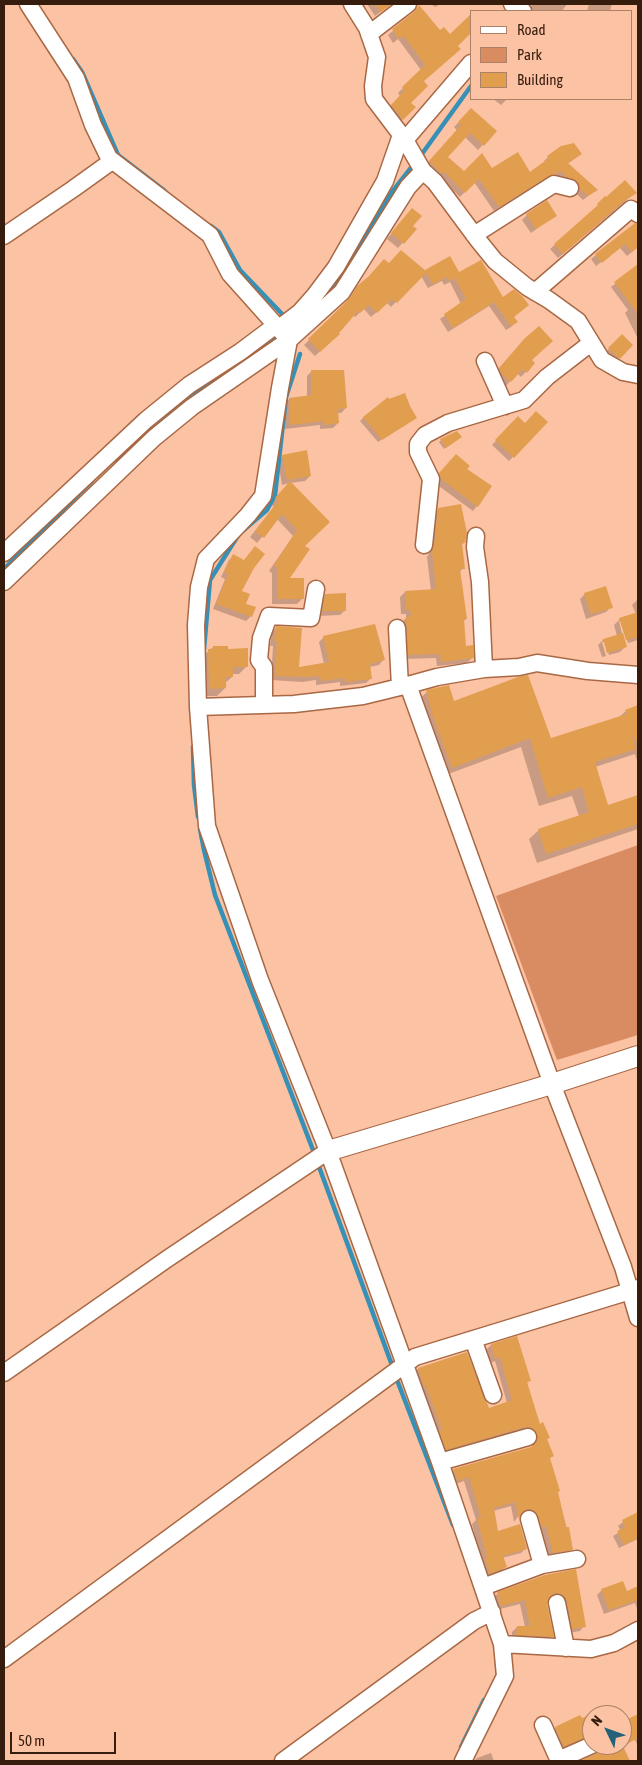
<!DOCTYPE html>
<html>
<head>
<meta charset="utf-8">
<style>
	body { margin:0 }
	#map { position:relative; width:642px; height:1765px; overflow:hidden; background:#fcc2a4; font-family:"Asap Condensed",sans-serif }
	canvas { display:block }
	.frame { position:absolute; inset:0; border:5px solid #361c0d; pointer-events:none }
	.legend { position:absolute; left:470px; top:10px; width:162px; height:90px; box-sizing:border-box; background:#fcc2a4; border:1px solid #ad8068; margin:0; padding:6px 9px; list-style:none; font-size:15px; color:#361c0d }
	.legend li { display:flex; align-items:center; gap:10px; height:25px }
	.legend b { width:25px; border:1px solid #ad8068 }
	.north { position:absolute; left:582px; top:1705px; width:50px; height:50px; box-sizing:border-box; background:#fcc2a4; border:1px solid #ad8068; border-radius:50%; rotate:312deg; font-size:14px; font-weight:700; line-height:20px; text-align:center; color:#361c0d }
	.north::after { content:''; display:block; margin:auto; width:18px; height:22px; background:#26617a; clip-path:polygon(50% 0,100% 100%,50% 72%,0 100%) }
	.scale { position:absolute; left:10px; top:1732px; width:106px; height:22px; box-sizing:border-box; border:2px solid #361c0d; border-top:0; padding-left:6px; font-size:15px; line-height:18px; white-space:nowrap; color:#361c0d; -webkit-text-stroke:4px #fcc2a4; paint-order:stroke }
</style>
</head>
<body>
<div id="map">
<canvas width="642" height="1765"></canvas>
<div class="frame"></div>
<ul class="legend">
<li><b style="height:6px;background:#fff"></b>Road</li>
<li><b style="height:14px;background:#d98b61"></b>Park</li>
<li><b style="height:14px;background:#e19e4f"></b>Building</li>
</ul>
<div class="north">N</div>
<div class="scale">50 m</div>
</div>
<script>
const ctx = document.querySelector('canvas').getContext('2d');
ctx.lineJoin = 'round';
function fill(path, color) { ctx.fillStyle = color; ctx.fill(path, 'evenodd'); }
const toPath = rows => new Path2D(rows.map(r => 'M' + r).join(''));
function trace(path, color, width, dash) { ctx.strokeStyle = color; ctx.lineWidth = width; ctx.lineCap = dash ? 'butt' : 'round'; ctx.setLineDash(dash || []); ctx.stroke(path); }
fill(toPath([
	[638,845,638,1035,557,1060,496,896]
]), '#d98b61');
fill(toPath([
	[367,4,391,4,375,16],
	[430,4,439,4,436,7],
	[533,4,567,4,562,11,528,11],
	[589,4,612,4,610,11,587,11],
	[412,15,440,32,409,103,414,107,398,124,387,110,400,96,398,93,421,70,398,39,393,43,388,35],
	[493,99,507,99,501,105],
	[471,110,495,132,478,150,465,137,447,157,464,172,492,170,530,173,545,162,544,161,548,157,576,158,567,164,596,190,583,200,555,174,549,178,543,180,494,211,474,182,460,197,438,176,425,166,457,130,454,127],
	[635,193,558,258,550,249,594,210,605,198],
	[408,214,411,226,415,229,398,248,387,239],
	[527,215,556,215,531,233,522,220],
	[635,224,638,224,638,247,627,256,620,248,596,266,591,259],
	[450,258,459,274,503,299,528,305,513,317,516,322,511,327,506,330,489,306,448,332,440,319,461,304,450,282,444,285,442,281,428,288,421,276,391,307,387,303,371,317,364,309,355,317,353,315,338,334,315,356,304,345,344,305,358,287,389,264,426,271],
	[636,268,638,271,638,288,636,291,638,295,638,339,625,313,628,310,611,287],
	[622,336,631,345,614,363,604,354],
	[520,345,534,363,521,377,517,373,506,386,497,379,495,374],
	[311,372,346,408,341,413,337,413,338,423,333,428,320,429,320,425,285,429,284,404,289,399,307,397,307,376],
	[364,417,416,418,378,442,360,421],
	[518,418,525,425,546,422,509,461,492,445],
	[458,439,444,449,439,442,441,440],
	[283,456,310,476,305,481,290,483,303,546,288,579,303,598,297,604,272,604,272,573,269,571,293,536,277,519,257,543,250,537,274,507,271,504,289,483,282,485,278,461],
	[451,460,466,469,477,506,473,511,436,484,435,479],
	[439,509,464,543,461,545,464,568,459,572,466,619,463,622,465,647,472,658,467,663,437,666,436,658,404,659,401,623,406,618,406,614,401,614,400,597,405,592,431,591,427,557,430,552,434,514],
	[233,556,253,567,241,591,251,616,246,621,213,609,225,579,221,577,229,560],
	[585,594,611,607,606,612,586,619,580,599],
	[326,595,345,610,340,615,318,616,321,600],
	[638,599,638,640,628,643,621,621,619,621,625,647,620,652,609,655,605,642,602,642,606,656,602,657,598,645,603,640,617,636,614,625,620,619,636,614,632,605],
	[276,628,298,668,324,664,319,642,324,637,383,660,379,665,369,667,371,678,366,683,340,686,340,682,316,685,316,680,302,682,271,680,273,646,270,646,272,632],
	[213,647,227,650,247,666,239,674,232,674,232,677,224,684,225,688,217,696,202,696,201,658],
	[427,692,551,740,618,718,626,711,638,707,638,764,635,754,595,767,608,807,638,797,638,829,537,863,529,839,539,830,579,816,572,796,539,806,521,747,443,776,417,701],
	[516,1338,529,1381,526,1384,539,1425,552,1456,549,1459,572,1549,567,1554,548,1557,541,1530,537,1531,526,1514,520,1514,514,1522,511,1506,493,1511,497,1532,526,1548,521,1553,502,1558,505,1567,500,1572,485,1578,472,1524,476,1520,464,1481,453,1485,449,1475,454,1470,531,1448,533,1446,533,1439,441,1454,413,1374,418,1369,466,1353,488,1410,507,1403,495,1361,490,1363,486,1350,491,1345],
	[638,1514,638,1539,619,1548,613,1536,621,1531,618,1526,623,1522],
	[575,1571,584,1626,580,1631,568,1633,555,1597,546,1600,552,1636,548,1641,512,1639,512,1632,517,1627,525,1627,520,1604,496,1610,493,1598,498,1593],
	[638,1587,638,1611,635,1603,604,1614,597,1595,602,1590,626,1593],
	[605,1709,608,1715,592,1715],
	[592,1715,592,1741,587,1739,559,1751,551,1733,555,1728,582,1720],
	[638,1715,638,1745,624,1724],
	[596,1745,621,1745,629,1761,583,1761,595,1756,597,1753],
	[491,1753,494,1761,474,1761,477,1758]
]), '#0003');
trace(toPath([
	[73,59,82,72,118,155,165,191],
	[419,158,471,86],
	[211,226,219,232,240,270,284,316],
	[320,302,330,291,349,264,392,192,414,164],
	[115,460,187,397,274,339],
	[4,569,92,481],
	[204,649,210,580,239,534,267,510,275,495,286,397,300,354],
	[193,747,194,785,198,817],
	[200,829,204,850,215,895,313,1150],
	[318,1164,393,1368],
	[397,1380,453,1525],
	[461,1747,484,1700]
]), '#3790b5', 4.5);
fill(toPath([
	[375,4,392,4,381,12],
	[419,5,440,30,444,27,450,34,471,14,471,33,458,46,461,49,424,81,428,86,411,103,416,107,403,120,391,105,404,91,402,87,425,65,404,36,399,39,392,29,414,12],
	[471,108,497,131,484,146,470,133,448,157,464,171,482,153,492,168,518,152,530,172,549,158,547,156,561,146,574,143,582,154,568,163,598,190,588,196,580,189,577,181,567,177,560,171,555,174,549,176,499,207,479,179,465,193,444,172,442,174,429,161,461,125,458,122],
	[625,180,637,193,624,201,563,254,554,244,598,205,597,204,605,196,606,197],
	[547,200,557,216,536,229,526,214],
	[412,208,422,216,413,226,417,229,404,244,391,233],
	[635,223,638,224,638,247,632,252,625,244,602,263,595,254],
	[401,250,426,271,425,270,450,256,459,272,481,260,503,297,514,289,522,296,529,305,514,317,518,322,511,326,494,302,453,328,444,314,466,299,455,278,449,281,447,277,433,284,426,273,397,303,392,299,377,313,369,305,360,313,358,311,339,333,340,334,320,352,308,339,349,299,357,286,368,277,384,259,389,263],
	[638,264,638,314,614,282],
	[539,326,553,341,532,360,535,363,527,373,523,369,511,382,502,374,499,368,525,338],
	[622,334,633,345,620,359,608,348],
	[311,370,344,370,347,408,338,409,339,423,324,425,324,421,290,425,289,398,311,395],
	[405,393,410,406,417,418,382,440,363,417,388,397,389,399],
	[536,411,548,422,514,458,495,440,518,416,525,423],
	[457,431,462,437,446,448,440,439],
	[307,450,311,476,287,480,282,455],
	[456,454,470,466,467,469,492,486,478,507,441,479,439,473],
	[290,481,330,522,305,546,310,549,290,578,304,578,304,599,277,599,277,567,274,565,297,530,282,514,264,538,255,531,278,501,275,498],
	[461,504,467,533,465,543,462,543,465,569,460,569,467,619,464,619,465,633,466,646,473,645,474,658,441,662,440,654,408,655,406,617,411,616,410,610,406,610,405,591,436,589,432,551,434,546,438,508],
	[255,546,265,554,254,568,242,591,250,594,246,604,256,607,252,617,216,604,228,574,224,572,233,554,244,560],
	[606,586,613,608,591,614,584,593],
	[346,593,346,611,322,611,325,594],
	[638,612,638,637,626,640,619,618],
	[375,624,385,660,370,664,372,679,345,682,344,678,321,681,320,676,308,677,275,676,277,641,274,641,276,626,302,628,299,667,329,662,323,636],
	[623,633,627,647,607,653,603,639],
	[213,646,228,646,228,649,248,648,248,667,233,667,233,677,226,677,226,688,209,689,208,649,213,649],
	[528,675,551,738,627,714,625,710,638,705,638,742,636,743,633,736,632,737,636,749,595,762,608,805,638,795,638,824,546,854,538,829,589,812,582,787,548,798,530,738,452,768,432,714,426,690,449,685,454,701,518,677],
	[517,1336,531,1381,527,1382,540,1424,543,1422,550,1438,547,1439,554,1456,550,1458,560,1491,558,1492,566,1527,569,1527,573,1550,553,1553,546,1526,542,1527,536,1512,531,1509,526,1510,522,1512,519,1519,515,1502,494,1508,498,1531,520,1524,527,1549,503,1556,507,1567,490,1574,485,1558,487,1558,477,1518,481,1517,469,1477,458,1481,453,1469,531,1447,538,1440,537,1434,531,1427,525,1427,446,1450,439,1431,442,1430,426,1386,424,1387,418,1368,467,1352,489,1408,512,1400,500,1357,495,1359,491,1344],
	[638,1512,638,1538,624,1545,617,1531,625,1527,622,1520],
	[576,1569,586,1627,572,1629,567,1601,561,1594,556,1593,550,1596,547,1604,554,1637,516,1635,517,1626,530,1626,525,1600,501,1606,497,1592,545,1575],
	[623,1581,627,1591,638,1586,638,1600,609,1610,601,1589],
	[592,1714,592,1735,564,1747,555,1727,580,1715,582,1718],
	[638,1714,638,1738,623,1746,630,1761,580,1761,596,1754,600,1750,602,1745,622,1745,622,1722]
]), '#e19e4f');
const minor = toPath([
	[28,4,76,78,93,125,109,158,210,235,230,274,289,340],
	[352,4,367,28,377,57,373,86,374,99,405,140],
	[512,4,523,11],
	[369,34,408,4],
	[471,63,405,140,423,171,435,182,478,240,495,261,527,287,549,300,578,321,602,360,623,372,638,375],
	[474,235,554,184,570,188],
	[4,236,73,189,112,161],
	[535,292,631,209,638,214],
	[279,328,300,312,315,295,336,267,385,181,401,135],
	[289,340,280,388,263,496,248,515,206,559,199,587,196,625,198,707,207,826,260,980,328,1151,440,1462,502,1644,505,1676,463,1761],
	[485,361,505,406],
	[476,536,475,547,480,582,484,669],
	[424,545,431,479,418,452,418,444,425,435,448,423,524,400,547,377,591,343],
	[4,553,146,420,189,385,240,352,276,325],
	[4,582,154,438,192,407,289,340,342,292,408,187,423,171],
	[397,628,400,687],
	[408,685,437,677,484,669,519,667,537,663,588,671,638,675],
	[264,705,264,667,259,660,261,638,269,616,311,618,316,589],
	[198,707,294,704,363,696,408,685,552,1084,623,1267,638,1318],
	[473,1339,493,1395],
	[4,1373,167,1259,328,1151],
	[440,1462,528,1437],
	[529,1519,542,1565],
	[483,1587,542,1565,577,1559],
	[557,1603,566,1648],
	[502,1644,591,1649,614,1643,638,1630],
	[4,1659,415,1357,630,1291,638,1288],
	[543,1725,559,1761],
	[558,1760,592,1745],
	[283,1761,474,1621,492,1612]
]);
const tertiary = toPath([
	[328,1151,552,1084,638,1056]
]);
trace(minor, '#a96844', 19);
trace(tertiary, '#a96844', 22);
trace(minor, '#fff', 16);
trace(tertiary, '#fff', 20);
</script>
</body>
</html>
